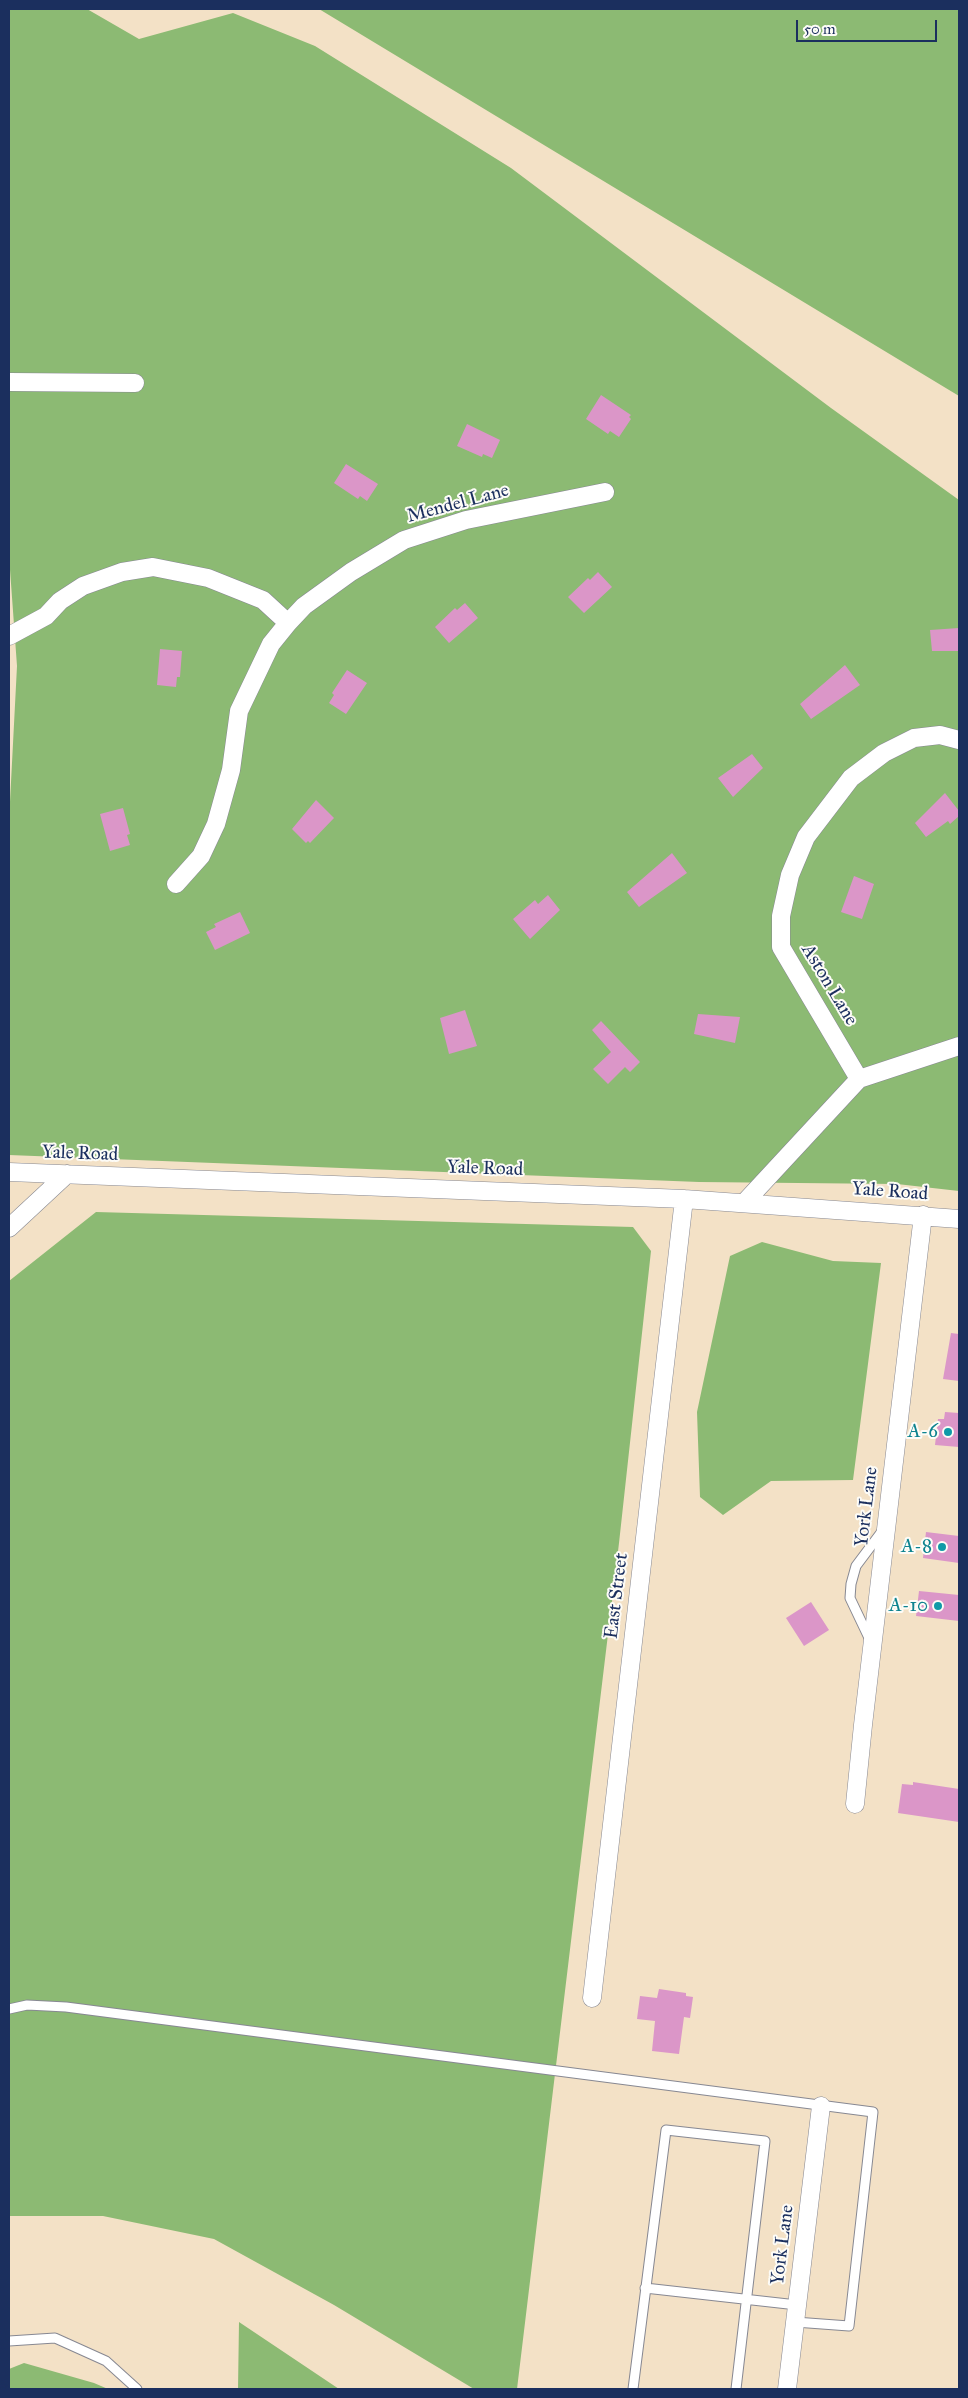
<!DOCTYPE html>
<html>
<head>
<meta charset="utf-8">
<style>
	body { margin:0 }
	#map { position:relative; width:968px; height:2398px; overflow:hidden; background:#f3e1c6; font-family:"IM FELL Great Primer",serif }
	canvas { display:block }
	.frame { position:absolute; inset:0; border:10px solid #1b2f5e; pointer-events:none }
	.scale { position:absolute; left:796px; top:20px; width:141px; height:22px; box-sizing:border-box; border:2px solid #1b2f5e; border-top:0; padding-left:6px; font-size:15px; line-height:18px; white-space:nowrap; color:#1b2f5e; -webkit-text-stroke:4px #fdfcf7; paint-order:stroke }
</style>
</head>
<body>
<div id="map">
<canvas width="968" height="2398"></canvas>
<div class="frame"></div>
<div class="scale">50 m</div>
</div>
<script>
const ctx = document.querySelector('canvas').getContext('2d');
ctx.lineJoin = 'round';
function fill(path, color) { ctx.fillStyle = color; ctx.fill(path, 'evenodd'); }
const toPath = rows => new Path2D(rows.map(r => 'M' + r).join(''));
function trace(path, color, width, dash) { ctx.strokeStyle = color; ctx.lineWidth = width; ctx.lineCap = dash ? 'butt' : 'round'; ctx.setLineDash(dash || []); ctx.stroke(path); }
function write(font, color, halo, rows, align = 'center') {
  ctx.font = font + ' "IM FELL Great Primer",serif'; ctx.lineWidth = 4; ctx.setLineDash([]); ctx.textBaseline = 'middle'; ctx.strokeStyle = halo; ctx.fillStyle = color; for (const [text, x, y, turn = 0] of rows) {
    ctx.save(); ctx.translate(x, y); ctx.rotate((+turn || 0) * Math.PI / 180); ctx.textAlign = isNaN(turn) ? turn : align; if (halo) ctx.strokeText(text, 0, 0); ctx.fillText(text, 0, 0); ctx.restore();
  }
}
fill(toPath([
	[9,9,87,9,139,39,233,13,315,46,511,168,831,408,959,500,959,1191,897,1184,699,1182,9,1155,9,821,17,666,9,556],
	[319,9,959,9,959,396],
	[96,1212,633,1227,651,1251,619,1543,517,2389,474,2389,334,2305,214,2239,103,2216,9,2216,9,1281],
	[762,1242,833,1261,881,1263,853,1480,771,1481,723,1515,700,1497,697,1412,730,1256],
	[239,2322,339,2389,238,2389],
	[24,2363,94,2383,108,2389,9,2389,9,2369]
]), '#8cba73');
fill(toPath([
	[601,395,631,415,629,417,631,419,619,437,610,431,608,434,586,419],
	[467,424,500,440,492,458,483,454,482,457,457,446],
	[346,464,378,484,367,501,360,496,358,499,334,483],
	[598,572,612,587,584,613,568,597,588,578,590,580],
	[465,603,478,618,449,643,435,627,455,608,457,610],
	[959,628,959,651,932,651,930,630],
	[160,649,182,651,180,677,177,677,176,687,157,685],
	[845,665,860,685,811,719,800,704],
	[347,670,367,683,346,714,329,703,334,695,332,693],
	[752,754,763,768,733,797,718,778],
	[945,793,959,811,959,816,950,824,948,821,926,837,915,823],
	[316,800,334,818,310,843,308,841,306,843,292,829],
	[123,808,130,834,127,835,130,845,110,851,100,814],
	[672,853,687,873,639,907,627,892],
	[854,876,874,884,862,919,841,912],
	[548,895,560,910,530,939,513,919,535,900,538,904],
	[240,912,250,933,215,950,206,932,216,927,214,924],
	[465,1010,477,1046,449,1054,440,1018],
	[698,1014,740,1017,735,1043,694,1034],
	[601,1021,640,1062,630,1072,625,1067,608,1084,593,1069,611,1052,592,1030],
	[951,1333,959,1334,959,1381,943,1379],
	[945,1412,959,1413,959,1447,935,1445,938,1419,944,1419],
	[926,1532,959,1536,959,1563,923,1558],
	[919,1591,959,1595,959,1621,916,1616],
	[811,1602,829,1630,804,1646,786,1618],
	[913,1782,959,1789,959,1822,898,1813,902,1784,913,1785],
	[659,1989,686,1993,686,1996,693,1997,690,2018,684,2017,679,2054,652,2051,655,2021,637,2019,640,1996,657,1998]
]), '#db96c8');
const service = toPath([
	[870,1640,850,1598,851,1584,856,1566,883,1530],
	[9,2009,27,2005,66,2007,873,2112,849,2326,795,2322],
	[645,2288,797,2305],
	[9,2341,55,2338,106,2361,137,2389],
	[633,2389,666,2130,765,2141,736,2389]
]);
const minor = toPath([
	[9,382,135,383],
	[9,636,46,616,60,601,83,586,122,572,153,567,208,578,263,600,288,623],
	[959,740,940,735,914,738,884,753,851,778,806,837,790,875,781,916,781,947,859,1079,959,1046],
	[176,884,201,856,216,824,231,770,239,711,271,644,288,623,304,606,351,572,404,540,466,520,605,492],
	[9,1172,684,1199,959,1219],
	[744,1203,859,1079],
	[9,1228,67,1174],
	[855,1804,863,1725,923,1215],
	[592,1998,684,1199],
	[787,2389,821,2106]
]);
trace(service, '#878892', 11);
trace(minor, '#878892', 19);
trace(service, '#fff', 9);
trace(minor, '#fff', 18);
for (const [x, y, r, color] of [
	[948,1432,5,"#0f9aa8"],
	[942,1547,5,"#0f9aa8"],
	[938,1606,5,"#0f9aa8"]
]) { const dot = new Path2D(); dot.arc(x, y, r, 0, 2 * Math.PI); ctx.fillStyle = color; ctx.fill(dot); trace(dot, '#fdfcf7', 2); }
write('19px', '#1b2f5e', '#fdfcf7', [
	["Mendel Lane",458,504,-15],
	["Aston Lane",829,985,59],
	["Yale Road",80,1154,2],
	["Yale Road",485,1169,2],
	["Yale Road",890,1192,4],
	["York Lane",867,1507,-83],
	["East Street",617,1596,-83],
	["York Lane",783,2245,-83]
]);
write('19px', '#0d838f', '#fdfcf7', [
	["A-6",938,1432],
	["A-8",932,1547],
	["A-10",928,1606]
], 'right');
</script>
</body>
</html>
